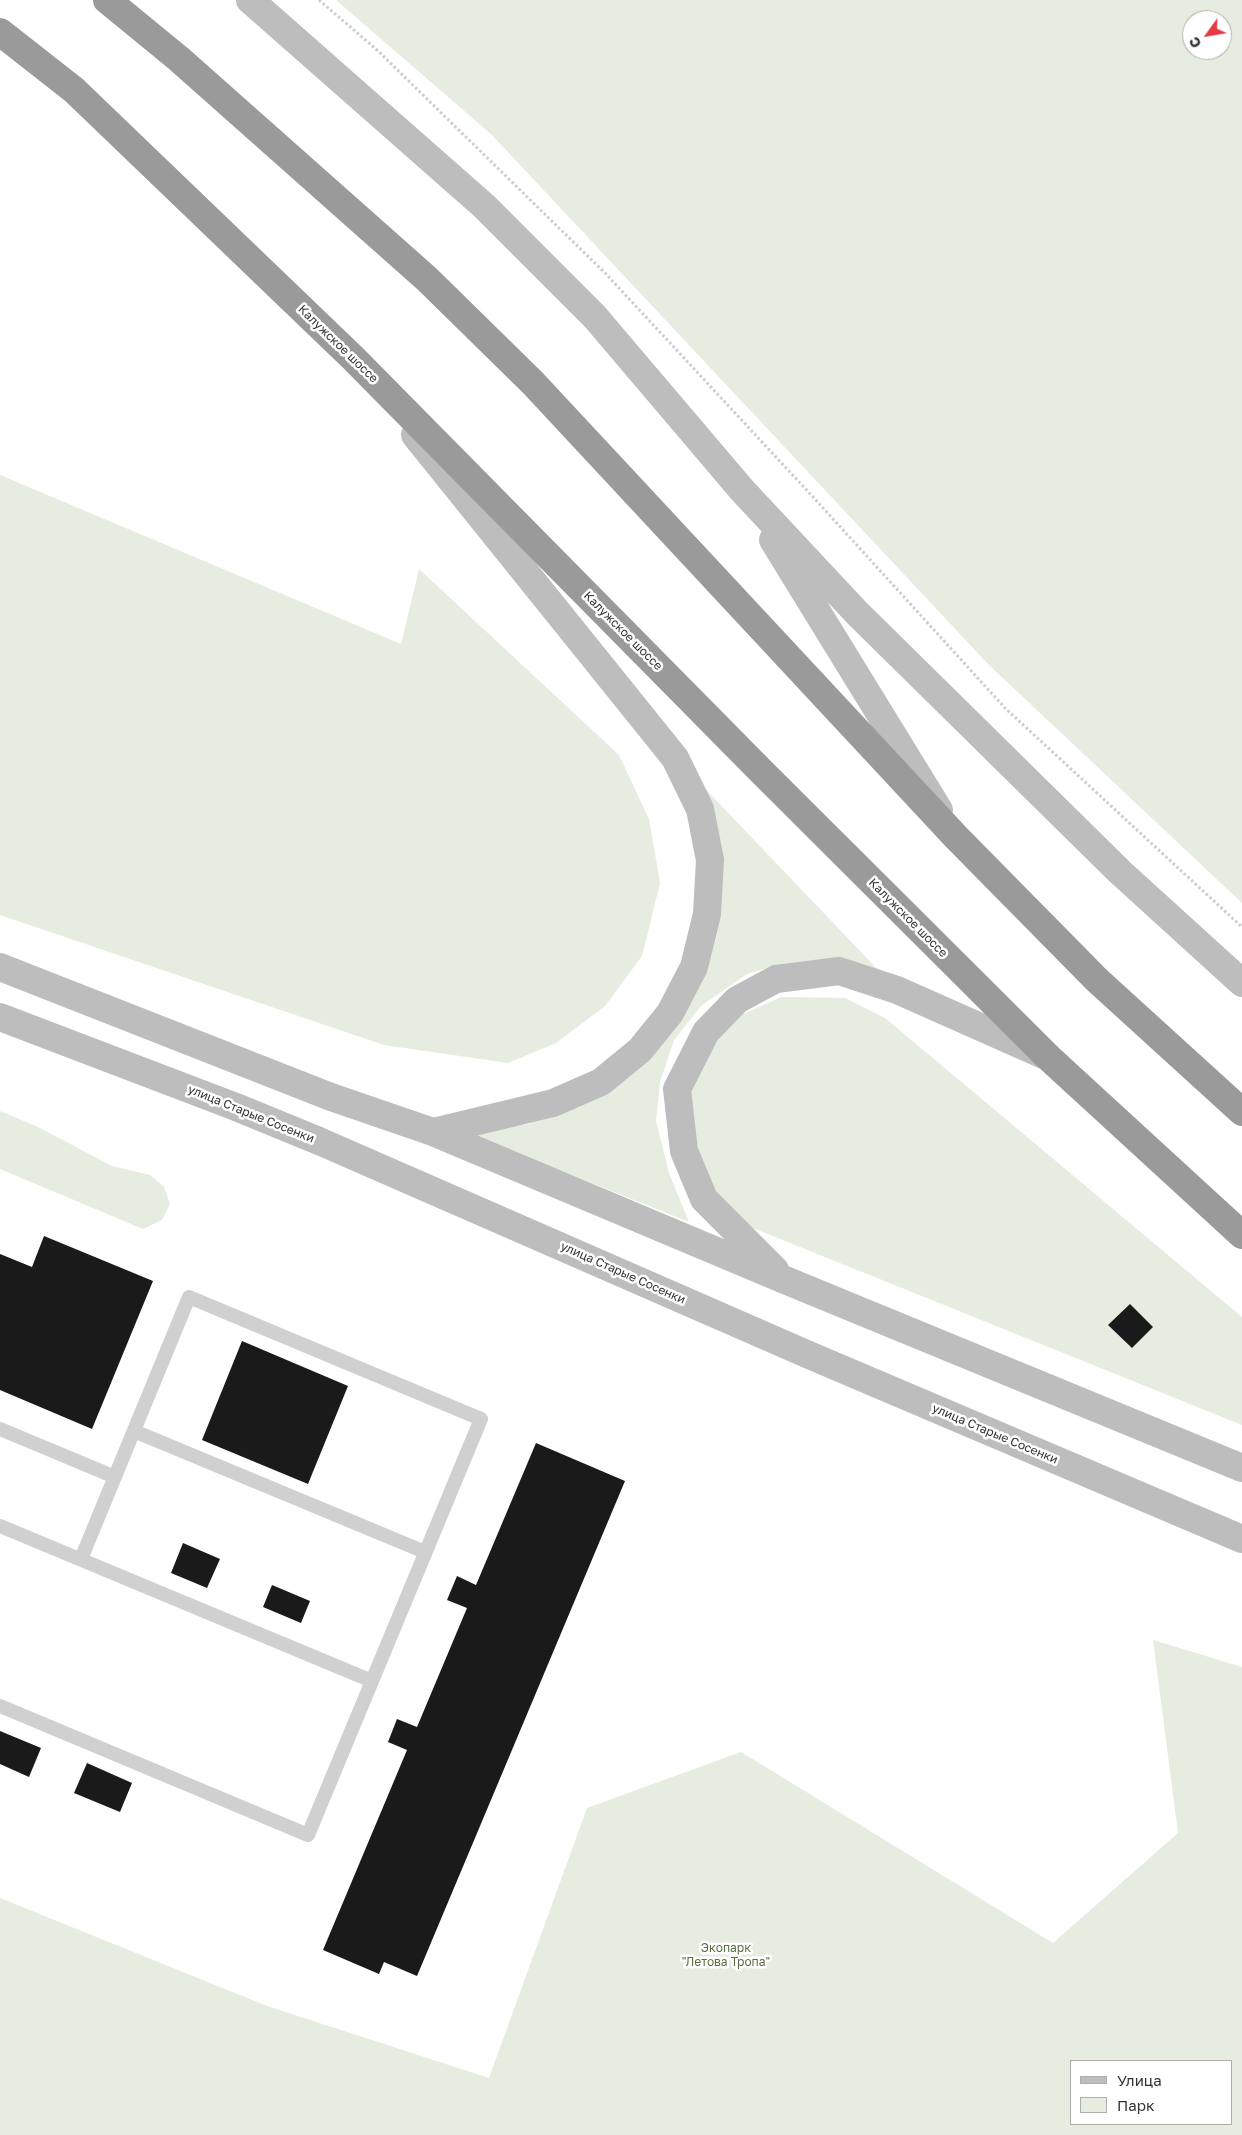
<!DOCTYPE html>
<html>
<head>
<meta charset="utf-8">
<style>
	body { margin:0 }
	#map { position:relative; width:1242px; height:2135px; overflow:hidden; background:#fff; font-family:"Golos Text",sans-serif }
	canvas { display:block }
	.legend { position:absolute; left:1070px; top:2060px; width:162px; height:65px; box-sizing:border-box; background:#fff; border:1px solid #adadad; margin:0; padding:6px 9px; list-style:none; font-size:15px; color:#333 }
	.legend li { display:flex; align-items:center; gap:10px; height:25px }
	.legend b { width:25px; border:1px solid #adadad }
	.north { position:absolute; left:1182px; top:10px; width:50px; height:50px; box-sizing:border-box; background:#fff; border:1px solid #adadad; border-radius:50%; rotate:238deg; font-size:14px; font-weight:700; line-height:20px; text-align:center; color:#333 }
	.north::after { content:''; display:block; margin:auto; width:18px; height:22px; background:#e63946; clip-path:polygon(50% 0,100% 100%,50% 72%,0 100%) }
</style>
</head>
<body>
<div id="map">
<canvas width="1242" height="2135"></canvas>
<ul class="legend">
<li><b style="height:6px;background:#bdbdbd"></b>Улица</li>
<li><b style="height:14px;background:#e6ecdf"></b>Парк</li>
</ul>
<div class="north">С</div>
</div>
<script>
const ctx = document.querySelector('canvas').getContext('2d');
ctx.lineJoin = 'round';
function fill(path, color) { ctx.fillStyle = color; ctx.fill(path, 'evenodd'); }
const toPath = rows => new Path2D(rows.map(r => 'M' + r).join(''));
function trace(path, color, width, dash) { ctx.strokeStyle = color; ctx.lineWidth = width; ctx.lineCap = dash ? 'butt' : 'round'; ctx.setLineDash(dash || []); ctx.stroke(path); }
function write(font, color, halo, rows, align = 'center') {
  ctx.font = font + ' "Golos Text",sans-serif'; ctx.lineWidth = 5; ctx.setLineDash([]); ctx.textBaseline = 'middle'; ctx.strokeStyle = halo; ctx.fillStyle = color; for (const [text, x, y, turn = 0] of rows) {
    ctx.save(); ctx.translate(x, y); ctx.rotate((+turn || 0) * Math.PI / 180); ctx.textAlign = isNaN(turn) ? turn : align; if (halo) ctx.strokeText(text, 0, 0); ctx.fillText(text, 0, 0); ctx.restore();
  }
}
fill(toPath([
	[336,0,1242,0,1242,903,989,665,491,134],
	[1192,20,1222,20,1222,50,1192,50],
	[0,475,401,644,419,569,619,755,649,819,660,883,642,956,605,1006,556,1043,508,1063,384,1045,0,915],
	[690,773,883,975,824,959,781,964,747,974,701,1006,674,1040,660,1082,656,1121,669,1173,689,1222,467,1133,529,1124,593,1093,711,941],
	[781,997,845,998,885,1018,1242,1317,1242,1425,748,1226,711,1190,695,1149,686,1099,726,1022],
	[0,1111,38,1127,112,1166,150,1175,164,1187,170,1204,162,1220,143,1229,0,1169],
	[1153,1640,1242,1667,1242,2135,0,2135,0,1898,267,2006,489,2078,587,1808,741,1752,1053,1943,1178,1833],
	[1231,2061,1231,2124,1071,2124,1071,2061]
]), '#e6ecdf');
fill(toPath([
	[44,1236,153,1281,92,1429,0,1390,0,1254,32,1267],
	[1130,1304,1153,1327,1132,1348,1108,1325],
	[242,1341,348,1386,308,1484,202,1440],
	[536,1443,625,1481,417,1976,384,1962,379,1974,323,1950,407,1750,388,1742,397,1719,417,1727,467,1608,447,1600,457,1576,476,1585],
	[183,1543,220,1559,207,1588,171,1573],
	[272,1585,310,1601,301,1623,263,1607],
	[0,1731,41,1748,29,1777,0,1764],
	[87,1763,132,1783,120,1812,74,1793]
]), '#1a1a1a');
trace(toPath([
	[319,0,376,49,606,274,814,498,1005,708,1242,927]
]), '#cdcdcd', 3, [2.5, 2.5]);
trace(toPath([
	[0,1429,115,1477],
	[134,1431,425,1552],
	[0,1526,372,1681],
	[0,1706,308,1835,481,1419,189,1297,81,1559]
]), '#d0d0d0', 14);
trace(toPath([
	[250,0,484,206,595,317,742,490,857,613,1120,872,1242,983],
	[415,435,675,758,700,809,710,860,707,914,694,967,670,1013,640,1050,601,1082,553,1103,433,1132],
	[773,540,939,810],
	[0,967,331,1097,433,1132,785,1280,1242,1468],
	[0,1017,236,1107,319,1141,809,1355,1242,1539],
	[775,1270,704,1199,684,1151,677,1089,706,1032,737,1000,776,979,839,971,897,990,1048,1057]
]), '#bdbdbd', 28);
trace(toPath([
	[107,0,179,59,427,279,533,383,956,837,1097,980,1242,1112],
	[0,32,74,90,353,358,760,770,1048,1057,1242,1235]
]), '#9a9a9a', 28);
write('12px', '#333', '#fff', [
	["Калужское шоссе",338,344,44],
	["Калужское шоссе",623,631,45],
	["Калужское шоссе",908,918,45],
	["улица Старые Сосенки",251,1114,22],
	["улица Старые Сосенки",623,1273,24],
	["улица Старые Сосенки",995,1434,23]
]);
write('12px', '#56703f', '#fff', [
	["Экопарк",726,1948],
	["\"Летова Тропа\"",726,1962]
]);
</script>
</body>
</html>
